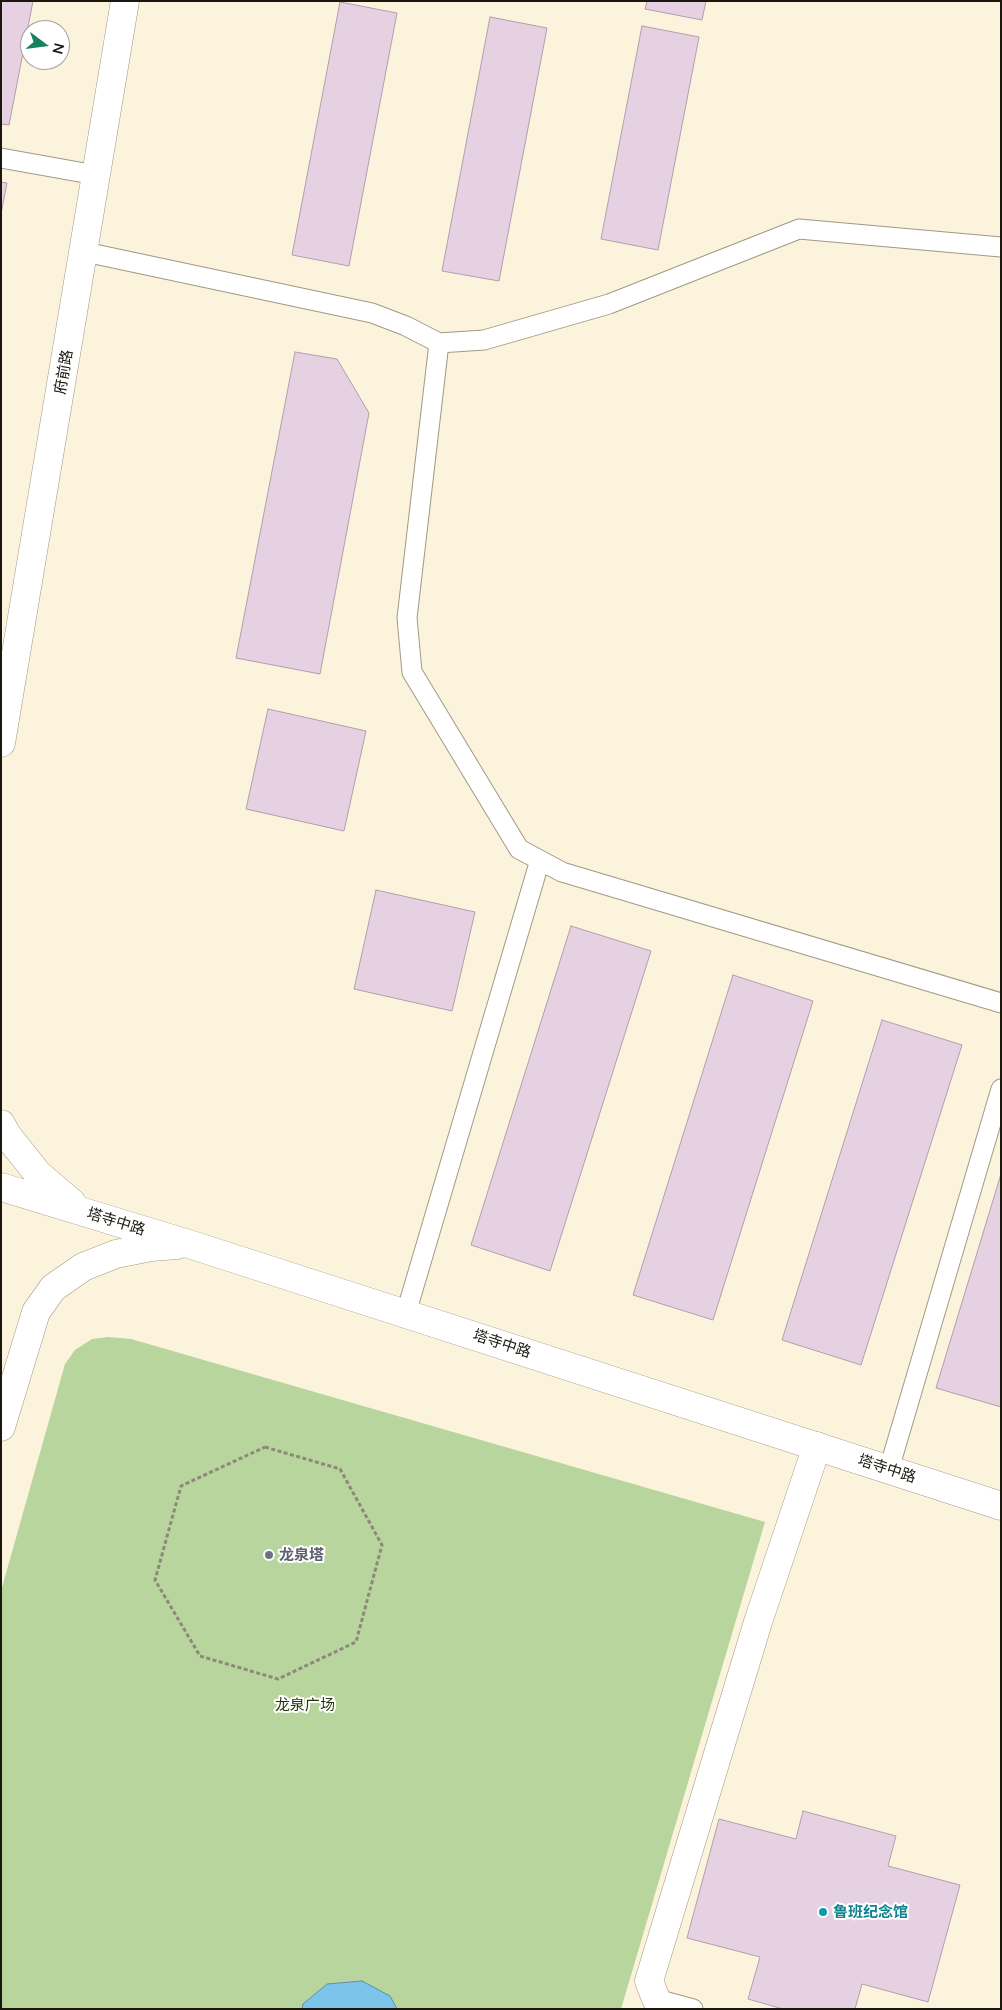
<!DOCTYPE html>
<html>
<head>
<meta charset="utf-8">
<style>
	body { margin:0 }
	#map { position:relative; width:1002px; height:2010px; overflow:hidden; background:#fcf3dc; font-family:Mulish,sans-serif }
	canvas { display:block }
	.frame { position:absolute; inset:0; border:2px solid #1a170f; pointer-events:none }
	.north { position:absolute; left:20px; top:20px; width:50px; height:50px; box-sizing:border-box; background:#fff; border:1px solid #a3a29f; border-radius:50%; rotate:105deg; font-size:14px; font-weight:700; line-height:20px; text-align:center; color:#1a170f }
	.north::after { content:''; display:block; margin:auto; width:18px; height:22px; background:#158360; clip-path:polygon(50% 0,100% 100%,50% 72%,0 100%) }
</style>
</head>
<body>
<div id="map">
<canvas width="1002" height="2010"></canvas>
<div class="frame"></div>
<div class="north">N</div>
</div>
<script>
const ctx = document.querySelector('canvas').getContext('2d');
ctx.lineJoin = 'round';
function fill(path, color) { ctx.fillStyle = color; ctx.fill(path, 'evenodd'); }
const toPath = rows => new Path2D(rows.map(r => 'M' + r).join(''));
function trace(path, color, width, dash) { ctx.strokeStyle = color; ctx.lineWidth = width; ctx.lineCap = dash ? 'butt' : 'round'; ctx.setLineDash(dash || []); ctx.stroke(path); }
function write(font, color, halo, rows, align = 'center') {
  ctx.font = font + ' Mulish,"Noto Sans SC",sans-serif'; ctx.lineWidth = 4; ctx.setLineDash([]); ctx.textBaseline = 'middle'; ctx.strokeStyle = halo; ctx.fillStyle = color; for (const [text, x, y, turn = 0] of rows) {
    ctx.save(); ctx.translate(x, y); ctx.rotate((+turn || 0) * Math.PI / 180); ctx.textAlign = isNaN(turn) ? turn : align; if (halo) ctx.strokeText(text, 0, 0); ctx.fillText(text, 0, 0); ctx.restore();
  }
}
fill(toPath([
	[108,1337,131,1339,765,1522,621,2009,1,2009,1,1591,65,1364,75,1350,92,1339]
]), '#b7d59d');
const water = toPath([
	[362,1981,390,1996,397,2009,302,2009,303,2004,327,1984,362,1981]
]);
fill(water, '#7cc4ea');
trace(water, '#5f90a8', 1);
const building = toPath([
	[1,1,33,1,9,125,1,124,1,1],
	[647,1,706,1,702,20,645,9,647,1],
	[340,2,397,13,349,266,292,255,340,2],
	[490,17,547,28,499,281,442,271,490,17],
	[642,26,699,37,658,250,601,239,642,26],
	[1,182,7,183,1,214,1,182],
	[295,352,337,359,369,413,320,674,236,658,295,352],
	[268,709,366,731,344,831,246,809,268,709],
	[376,890,475,912,452,1011,354,989,376,890],
	[571,926,651,951,550,1271,471,1245,571,926],
	[733,975,813,1001,713,1320,633,1295,733,975],
	[882,1020,962,1045,861,1365,782,1340,882,1020],
	[1001,1174,1001,1407,936,1388,1001,1174],
	[803,1811,896,1836,888,1866,960,1885,928,2002,862,1984,855,2009,783,2009,748,1999,760,1957,687,1938,719,1819,796,1839,803,1811]
]);
fill(building, '#e5d1e2');
trace(building, '#b19ead', 1);
const service = toPath([
	[1,158,96,175],
	[85,252,372,313,406,326,439,343,407,618,412,672,519,849,562,872,1001,1003],
	[439,343,484,340,609,304,799,229,1001,247],
	[406,1313,540,860],
	[889,1469,1001,1089],
	[656,1999,693,2009]
]);
const minor = toPath([
	[656,1999,649,1981,758,1622,817,1446]
]);
const secondary = toPath([
	[1,743,125,1],
	[1,1124,7,1135,38,1174,72,1203],
	[1,1187,192,1245,1001,1506],
	[1,1427,36,1312,53,1288,83,1267,116,1254,151,1247,177,1245]
]);
trace(service, '#a19984', 21);
trace(minor, '#a19984', 29);
trace(secondary, '#a19984', 29);
trace(toPath([
	[265,1447,340,1469,382,1545,356,1642,278,1679,200,1656,155,1580,181,1486,265,1447]
]), '#8e8879', 3, [4, 2.5]);
trace(service, '#fff', 19);
trace(minor, '#fff', 28);
trace(secondary, '#fff', 28);
for (const [x, y, r, color] of [
	[269,1555,5,"#6b7280"],
	[823,1912,5,"#0f9aa8"]
]) { const dot = new Path2D(); dot.arc(x, y, r, 0, 2 * Math.PI); ctx.fillStyle = color; ctx.fill(dot); trace(dot, '#fff', 2); }
write('15px', '#1a170f', '#fff', [
	["府前路",64,372,-80],
	["塔寺中路",116,1222,17],
	["塔寺中路",502,1344,18],
	["塔寺中路",887,1469,18]
]);
write('bold 15px', '#5b616d', '#fff', [
	["龙泉塔",279,1555]
], 'left');
write('15px', '#22370a', '#fff', [
	["龙泉广场",305,1705]
]);
write('bold 15px', '#0d838f', '#fff', [
	["鲁班纪念馆",833,1912]
], 'left');
</script>
</body>
</html>
